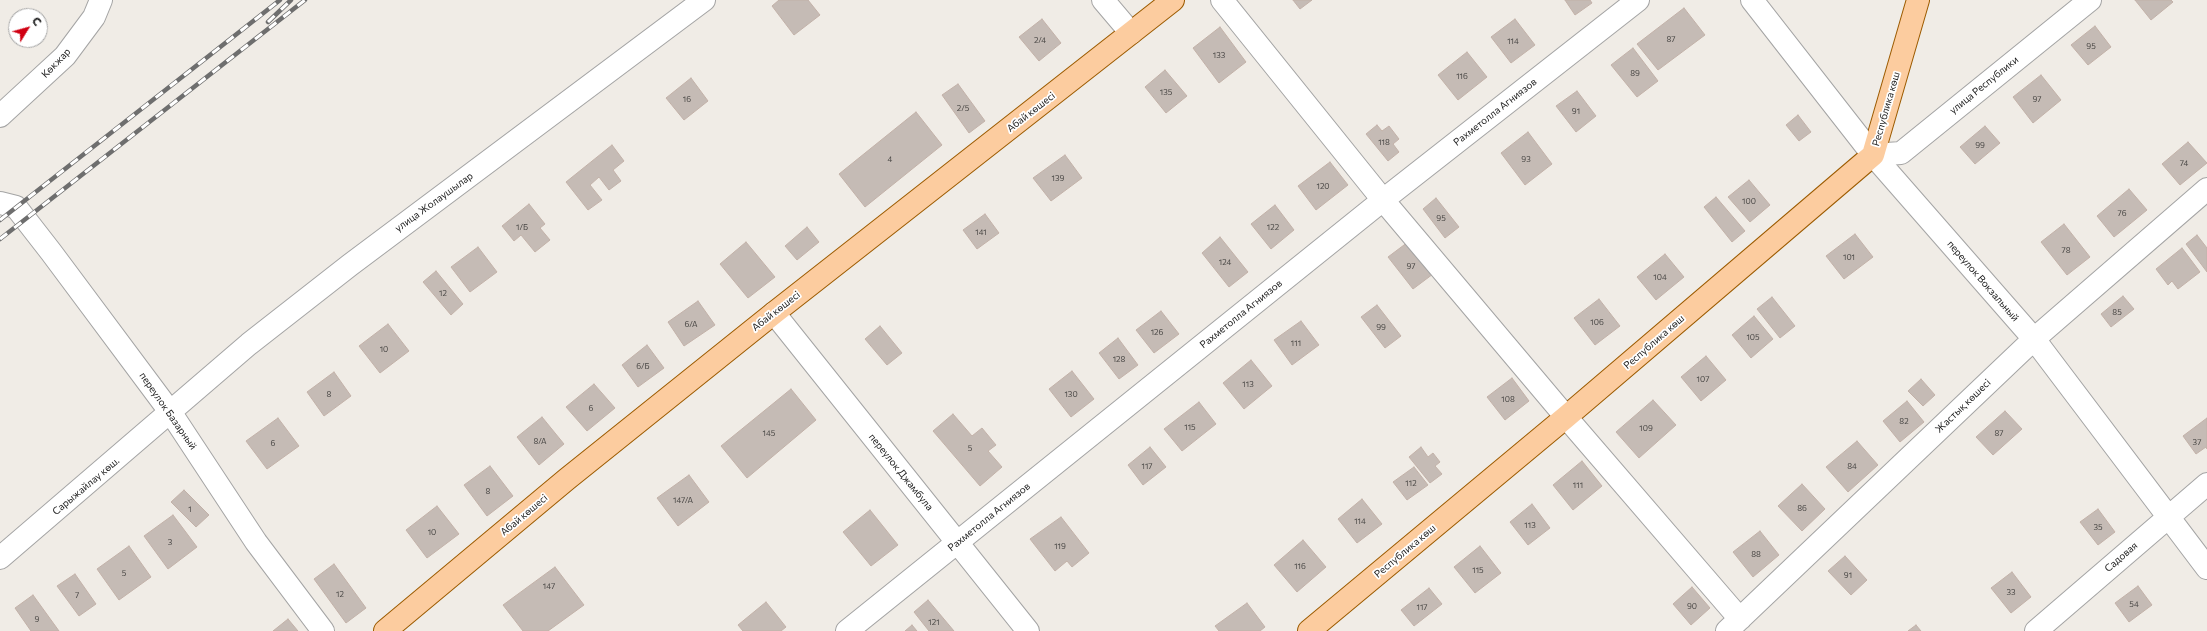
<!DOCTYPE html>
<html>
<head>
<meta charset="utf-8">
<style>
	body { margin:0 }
	#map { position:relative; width:2207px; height:631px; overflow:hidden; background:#f0ece6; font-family:Commissioner,sans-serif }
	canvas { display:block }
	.north { position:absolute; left:8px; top:8px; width:40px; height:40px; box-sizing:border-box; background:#fff; border:1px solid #a6a6a6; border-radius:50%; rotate:53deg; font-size:11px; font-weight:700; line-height:16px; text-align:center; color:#202020 }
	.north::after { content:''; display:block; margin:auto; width:14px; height:18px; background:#d00012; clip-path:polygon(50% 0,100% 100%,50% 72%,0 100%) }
</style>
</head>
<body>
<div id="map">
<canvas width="2207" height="631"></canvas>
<div class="north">С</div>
</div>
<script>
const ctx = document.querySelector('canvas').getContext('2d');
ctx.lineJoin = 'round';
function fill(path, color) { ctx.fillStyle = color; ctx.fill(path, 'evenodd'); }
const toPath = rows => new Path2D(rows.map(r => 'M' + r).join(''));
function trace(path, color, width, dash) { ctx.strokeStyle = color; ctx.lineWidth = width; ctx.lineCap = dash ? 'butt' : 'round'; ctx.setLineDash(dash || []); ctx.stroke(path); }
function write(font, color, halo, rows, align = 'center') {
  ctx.font = font + ' Commissioner,sans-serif'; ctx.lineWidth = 3.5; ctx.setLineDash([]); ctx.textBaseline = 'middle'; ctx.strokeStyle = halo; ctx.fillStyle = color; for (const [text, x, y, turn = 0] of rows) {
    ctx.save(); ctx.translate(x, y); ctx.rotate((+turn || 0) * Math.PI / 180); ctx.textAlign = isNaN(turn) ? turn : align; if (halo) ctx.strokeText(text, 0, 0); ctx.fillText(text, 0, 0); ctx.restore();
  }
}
const building = toPath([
	[779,0,808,0,820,15,794,35,772,6,779,0],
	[1293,0,1312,0,1300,9,1293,0],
	[1565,0,1590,0,1592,3,1575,15,1565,0],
	[2135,0,2171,0,2173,2,2151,20,2135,0],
	[1684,8,1705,35,1658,70,1637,44,1684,8],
	[1042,19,1061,43,1039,61,1019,37,1042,19],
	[1515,19,1535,45,1511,63,1491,37,1515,19],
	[2095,26,2111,47,2088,65,2071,45,2095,26],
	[1220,27,1246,62,1219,83,1193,48,1220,27],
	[1633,48,1658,81,1637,97,1611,65,1633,48],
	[1467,52,1487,77,1458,100,1438,75,1467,52],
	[1165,70,1187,96,1166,113,1145,87,1165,70],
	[2041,75,2061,100,2033,123,2013,97,2041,75],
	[691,78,708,101,684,120,666,98,691,78],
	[958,84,985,121,969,133,942,95,958,84],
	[1577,91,1596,116,1576,132,1556,106,1577,91],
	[916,112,942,145,865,207,839,174,916,112],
	[1798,115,1811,132,1799,141,1786,125,1798,115],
	[1377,125,1382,131,1389,126,1399,139,1393,144,1399,152,1388,161,1366,134,1377,125],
	[1985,126,2000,143,1975,164,1960,147,1985,126],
	[1528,132,1552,164,1525,185,1501,153,1528,132],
	[2188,142,2207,163,2180,185,2162,164,2188,142],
	[612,145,624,161,613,170,621,181,609,190,599,177,590,185,602,200,588,210,566,182,612,145],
	[1065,155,1082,178,1051,201,1033,178,1065,155],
	[1330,162,1348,185,1316,210,1298,186,1330,162],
	[1749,180,1770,205,1750,222,1728,197,1749,180],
	[2129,189,2147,210,2114,237,2097,216,2129,189],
	[1716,197,1745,231,1732,242,1704,207,1716,197],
	[1436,198,1459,227,1445,238,1423,209,1436,198],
	[529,204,545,224,540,228,550,240,535,252,521,235,514,241,502,226,529,204],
	[1275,205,1294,230,1271,249,1251,224,1275,205],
	[985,214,999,233,977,249,963,230,985,214],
	[2064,224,2090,257,2067,275,2041,242,2064,224],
	[807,227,819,242,797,260,785,246,807,227],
	[1855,234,1873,257,1844,279,1826,256,1855,234],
	[2197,235,2207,248,2207,272,2186,244,2197,235],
	[1220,237,1248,272,1229,287,1202,253,1220,237],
	[746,242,775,277,748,298,720,264,746,242],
	[1408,242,1433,274,1413,289,1388,257,1408,242],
	[478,247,497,272,470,292,451,267,478,247],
	[2182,248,2200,272,2178,289,2172,281,2168,285,2156,269,2182,248],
	[1665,254,1684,277,1656,300,1637,277,1665,254],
	[436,271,463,304,451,315,423,282,436,271],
	[2123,296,2134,309,2111,327,2101,314,2123,296],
	[1772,297,1795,326,1780,338,1757,309,1772,297],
	[1599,299,1620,326,1595,345,1574,318,1599,299],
	[698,301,715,325,684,346,668,322,698,301],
	[1377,305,1401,336,1385,348,1361,317,1377,305],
	[1161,311,1179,334,1154,353,1136,330,1161,311],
	[1754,316,1773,339,1751,358,1732,335,1754,316],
	[1301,321,1319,345,1292,365,1274,340,1301,321],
	[388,324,409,351,380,373,359,346,388,324],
	[880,326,902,353,887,365,865,339,880,326],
	[1118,338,1138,365,1119,379,1099,353,1118,338],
	[647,345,664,368,638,387,622,365,647,345],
	[1706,356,1726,380,1701,401,1681,377,1706,356],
	[1251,360,1272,386,1244,409,1223,383,1251,360],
	[1072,371,1094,399,1071,417,1049,389,1072,371],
	[334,372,351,396,324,416,307,392,334,372],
	[1512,378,1529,401,1505,420,1487,397,1512,378],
	[1921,379,1935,395,1923,406,1908,391,1921,379],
	[594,384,615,408,587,431,566,407,594,384],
	[791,389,816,420,747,478,721,446,791,389],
	[1653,400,1676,425,1639,458,1616,432,1653,400],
	[1907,401,1924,422,1900,442,1883,421,1907,401],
	[1199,402,1216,424,1182,451,1164,429,1199,402],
	[2005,411,2022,429,1993,455,1976,437,2005,411],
	[953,414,972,436,982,428,996,445,988,451,1002,467,980,486,933,431,953,414],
	[542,417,564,444,539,465,517,437,542,417],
	[278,418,299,446,267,469,246,441,278,418],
	[2207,418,2207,449,2206,447,2196,454,2183,436,2207,418],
	[1857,441,1878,465,1848,492,1826,467,1857,441],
	[1150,447,1166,467,1143,485,1128,465,1150,447],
	[1421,447,1428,457,1433,453,1440,462,1435,466,1442,474,1430,483,1409,457,1421,447],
	[1582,461,1602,486,1573,510,1553,485,1582,461],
	[490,466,513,496,487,516,464,485,490,466],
	[1414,467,1428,485,1407,500,1393,482,1414,467],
	[689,475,709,502,678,526,657,498,689,475],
	[1802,484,1825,509,1802,531,1778,506,1802,484],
	[184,490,209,515,196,527,171,502,184,490],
	[1362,499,1382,524,1357,543,1338,519,1362,499],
	[1532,504,1550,528,1528,545,1510,522,1532,504],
	[437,506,459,534,427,558,406,530,437,506],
	[2098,509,2115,532,2098,545,2080,522,2098,509],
	[870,510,898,545,871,566,843,532,870,510],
	[173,515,197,547,168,569,144,536,173,515],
	[1061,517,1089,553,1072,567,1067,561,1055,571,1030,539,1061,517],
	[1760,531,1779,555,1753,577,1733,552,1760,531],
	[1303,540,1326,567,1297,592,1274,565,1303,540],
	[129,546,151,577,119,600,97,569,129,546],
	[1480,546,1501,573,1475,593,1454,567,1480,546],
	[1845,556,1867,580,1851,595,1828,571,1845,556],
	[334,564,366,608,346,623,314,579,334,564],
	[555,567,584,605,548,631,523,631,503,605,555,567],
	[2012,572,2031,597,2011,613,1991,588,2012,572],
	[75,574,96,604,79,616,57,586,75,574],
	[2138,586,2152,605,2129,622,2115,603,2138,586],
	[1692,587,1710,608,1691,625,1673,604,1692,587],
	[1429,588,1442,604,1414,626,1401,610,1429,588],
	[33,595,59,631,31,631,15,608,33,595],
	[928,600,954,631,929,631,914,612,928,600],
	[766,602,786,627,781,631,743,631,738,625,766,602],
	[1247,603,1265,627,1260,631,1219,631,1215,626,1247,603],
	[288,619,298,631,273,631,288,619],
	[912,625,917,631,905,631,912,625],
	[1916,625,1921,631,1908,631,1916,625]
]);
fill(building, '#c5bbb5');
trace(building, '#c2b1a8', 1);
const minor = toPath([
	[1103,0,1131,33],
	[1222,0,1383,200,1566,417,1740,619],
	[1752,0,1873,155,2034,339,2207,568],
	[0,116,65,56,94,17,101,0],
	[1873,155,1901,153,2090,0],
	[0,203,16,207,51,252,171,413,256,542,323,631],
	[774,313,1028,631],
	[0,558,249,344,350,265,704,0],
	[847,631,1383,200,1638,0],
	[1727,631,2034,339,2207,189],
	[2036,631,2207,484]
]);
const major = toPath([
	[385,631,567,479,774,313,1173,0],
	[1309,631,1566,417,1873,155,1918,0]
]);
trace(minor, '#a4a4a4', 24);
trace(major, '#9c5b00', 24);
trace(minor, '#fff', 22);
trace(major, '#fccc9f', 22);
const rail = toPath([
	[268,22,291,0],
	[0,220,280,0],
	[0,239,305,0]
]);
trace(rail, '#6e6e6e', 4.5);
trace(rail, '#fff', 3, [9]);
write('8px', '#494745', null, [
	["87",1671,39],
	["2/4",1040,40],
	["114",1513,41],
	["95",2091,46],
	["133",1219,55],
	["89",1635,73],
	["116",1462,76],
	["135",1166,92],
	["16",687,99],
	["97",2037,99],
	["2/5",963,108],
	["91",1576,111],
	["118",1384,142],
	["99",1980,145],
	["4",890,159],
	["93",1526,159],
	["74",2184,163],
	["139",1058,178],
	["120",1323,186],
	["100",1749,201],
	["76",2122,213],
	["95",1441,218],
	["1/Б",522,227],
	["122",1273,227],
	["141",981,232],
	["78",2066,250],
	["101",1849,257],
	["124",1225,262],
	["97",1411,266],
	["104",1660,277],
	["12",443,293],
	["85",2117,312],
	["106",1597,322],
	["6/А",691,324],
	["99",1381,327],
	["126",1157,332],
	["105",1753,337],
	["111",1296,343],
	["10",384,349],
	["128",1119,359],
	["6/Б",643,366],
	["107",1703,379],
	["113",1248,384],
	["8",329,394],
	["130",1071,394],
	["108",1508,399],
	["6",591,408],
	["82",1904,421],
	["115",1190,427],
	["109",1646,428],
	["145",769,433],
	["87",1999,433],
	["8/А",540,441],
	["37",2197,442],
	["6",273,443],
	["5",970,448],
	["117",1147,466],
	["84",1852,466],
	["112",1411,483],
	["111",1578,485],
	["8",488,491],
	["147/А",683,500],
	["86",1802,508],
	["1",190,509],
	["114",1360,521],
	["113",1530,525],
	["35",2098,527],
	["10",432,532],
	["3",170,542],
	["119",1060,546],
	["88",1756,554],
	["116",1300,566],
	["115",1478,570],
	["5",124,573],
	["91",1848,575],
	["147",549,586],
	["33",2011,592],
	["12",340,594],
	["7",77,595],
	["54",2134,604],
	["90",1692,606],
	["117",1422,607],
	["9",37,619],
	["121",934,622]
]);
write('10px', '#202020', '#fff', [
	["Көкжар",56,63,-46],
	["улица Республики",1984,85,-39],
	["Республика көш",1886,109,-74],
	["Абай көшесі",1031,112,-38],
	["Рахметолла Агниязов",1495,112,-38],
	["улица Жолаушылар",434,202,-36],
	["переулок Вокзальный",1983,281,49],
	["Абай көшесі",776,311,-38],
	["Рахметолла Агниязов",1241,314,-39],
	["Республика көш",1654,342,-41],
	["Жастық көшесі",1963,406,-44],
	["переулок Базарный",168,411,55],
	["переулок Джамбула",901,472,51],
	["Сарыжайлау көш.",86,486,-40],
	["Абай көшесі",524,515,-40],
	["Рахметолла Агниязов",989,517,-39],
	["Республика көш",1405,551,-40],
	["Садовая",2121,557,-41]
]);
</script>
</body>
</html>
